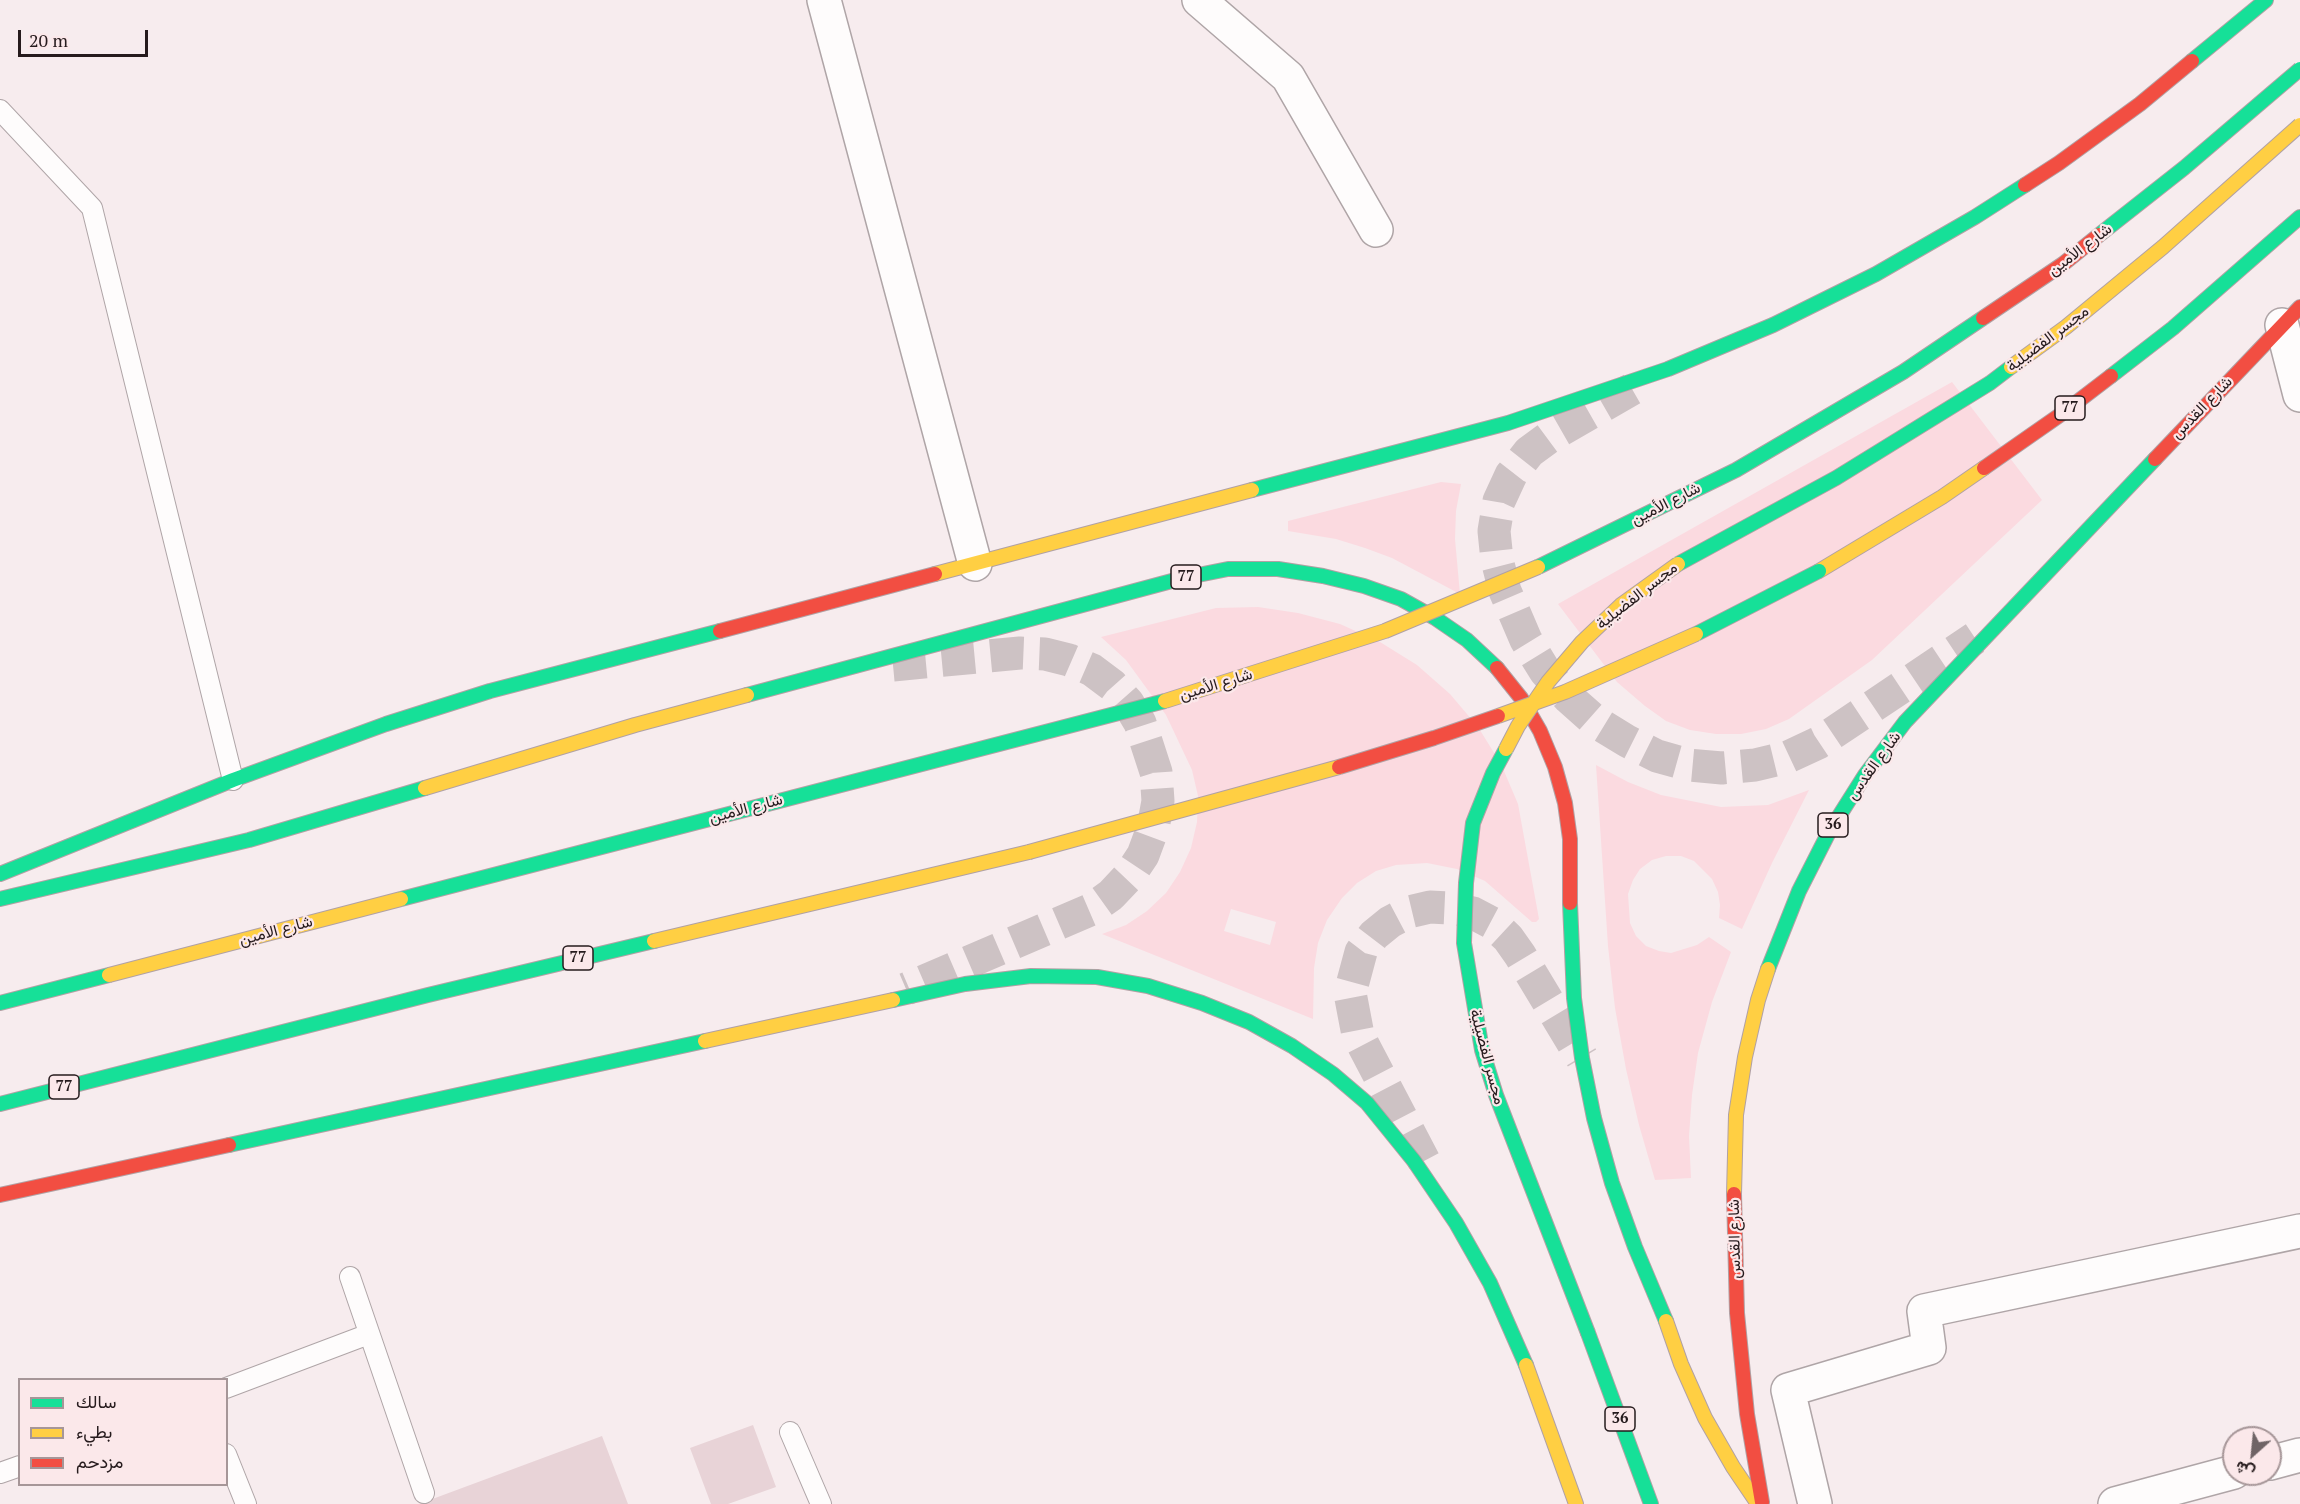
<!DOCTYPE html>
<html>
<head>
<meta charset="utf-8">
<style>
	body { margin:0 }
	#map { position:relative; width:2300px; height:1504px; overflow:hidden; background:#f7ecee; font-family:"PT Serif",Vazirmatn,serif }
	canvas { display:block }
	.legend { position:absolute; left:18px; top:1378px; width:210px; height:108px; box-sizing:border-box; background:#fbe8ea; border:2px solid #a69698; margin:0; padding:8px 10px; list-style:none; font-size:18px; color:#261b1d }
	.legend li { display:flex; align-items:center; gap:12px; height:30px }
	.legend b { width:30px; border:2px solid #a69698 }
	.north { position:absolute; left:2222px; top:1426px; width:60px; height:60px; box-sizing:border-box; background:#fbe8ea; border:2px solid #a69698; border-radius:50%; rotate:207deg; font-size:16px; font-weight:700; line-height:24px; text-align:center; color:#261b1d }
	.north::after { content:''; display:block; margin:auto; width:21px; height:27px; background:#6f6466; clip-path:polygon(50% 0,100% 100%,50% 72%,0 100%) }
	.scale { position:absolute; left:18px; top:30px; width:130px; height:27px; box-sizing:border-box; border:3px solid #261b1d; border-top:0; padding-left:8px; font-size:18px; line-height:21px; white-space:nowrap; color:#261b1d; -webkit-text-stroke:4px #fbe8ea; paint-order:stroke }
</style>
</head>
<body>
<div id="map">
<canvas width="2300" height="1504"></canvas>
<ul class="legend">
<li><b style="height:8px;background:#16e098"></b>سالك</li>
<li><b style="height:8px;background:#ffcf43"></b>بطيء</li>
<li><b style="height:8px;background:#f24e42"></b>مزدحم</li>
</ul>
<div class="north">ش</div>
<div class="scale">20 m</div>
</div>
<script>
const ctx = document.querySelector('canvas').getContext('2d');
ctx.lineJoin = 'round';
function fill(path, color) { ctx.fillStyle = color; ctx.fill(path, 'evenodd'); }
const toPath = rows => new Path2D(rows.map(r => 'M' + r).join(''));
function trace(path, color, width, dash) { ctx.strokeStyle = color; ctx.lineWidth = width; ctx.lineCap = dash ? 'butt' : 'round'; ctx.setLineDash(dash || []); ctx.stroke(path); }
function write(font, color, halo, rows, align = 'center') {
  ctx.font = font + ' "PT Serif",Vazirmatn,serif'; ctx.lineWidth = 4.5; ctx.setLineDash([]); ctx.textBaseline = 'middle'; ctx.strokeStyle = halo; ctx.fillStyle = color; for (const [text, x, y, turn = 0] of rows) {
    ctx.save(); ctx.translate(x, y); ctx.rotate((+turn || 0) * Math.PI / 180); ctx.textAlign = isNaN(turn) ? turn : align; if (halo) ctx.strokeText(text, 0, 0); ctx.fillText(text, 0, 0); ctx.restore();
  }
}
fill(toPath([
	[1952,382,2042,500,1872,660,1789,719,1766,729,1741,734,1716,734,1690,730,1666,721,1645,706,1617,682,1558,604],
	[1441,482,1461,484,1456,511,1455,539,1460,594,1392,558,1365,548,1336,539,1288,531,1288,521],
	[1258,607,1298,613,1340,624,1380,642,1417,665,1450,694,1478,727,1501,764,1518,804,1539,919,1536,922,1532,922,1485,881,1457,869,1427,863,1396,865,1376,871,1357,883,1342,898,1327,920,1318,943,1314,968,1313,1019,1102,934,1126,925,1147,911,1166,893,1180,872,1191,848,1197,822,1198,796,1192,770,1166,715,1126,660,1101,637,1216,608],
	[1231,909,1276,922,1270,945,1224,931],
	[1596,765,1628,782,1661,795,1721,807,1768,805,1809,790,1772,863,1742,929,1719,918,1720,905,1718,892,1712,879,1694,861,1681,856,1666,856,1652,860,1640,869,1633,880,1628,894,1630,923,1636,936,1646,946,1659,951,1671,953,1697,945,1709,937,1731,952,1712,1002,1698,1053,1692,1095,1689,1136,1691,1178,1655,1180,1639,1125,1626,1069,1615,1008,1608,946]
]), '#fbdae0');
fill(toPath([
	[753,1425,776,1487,728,1504,711,1504,690,1448],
	[602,1436,628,1504,419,1504]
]), '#e8d3d7');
trace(toPath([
	[1632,389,1552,435,1529,452,1511,475,1499,501,1494,531,1497,560,1505,591,1526,640,1545,671,1569,698,1596,722,1627,741,1657,756,1689,765,1722,768,1755,765,1788,757,1818,743,1975,638],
	[893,665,1020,653,1045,654,1069,660,1092,670,1112,685,1128,703,1140,723,1156,772,1158,801,1153,828,1143,855,1129,876,1111,895,1090,910,906,989],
	[1424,1161,1358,1035,1350,993,1361,952,1374,935,1390,922,1409,912,1430,907,1452,908,1473,913,1492,923,1508,938,1520,955,1582,1058]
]), '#cdc2c4', 33, [33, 16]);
const lane = toPath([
	[0,110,92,208,233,780],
	[350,1277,424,1493],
	[226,1388,369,1334],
	[790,1432,821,1504],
	[226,1454,246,1504],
	[0,1473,20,1466]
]);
const street = toPath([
	[824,0,975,564],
	[1199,0,1288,77,1376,230],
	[2282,325,2300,395],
	[2270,1463,2300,1455],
	[1815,1504,1788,1390,1929,1348,1924,1311,2300,1231],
	[2115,1504,2234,1472]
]);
const fast = toPath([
	[2192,61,2266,0],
	[2111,376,2173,328,2300,217],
	[1252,490,1508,423,1668,369,1773,325,1876,274,1975,217,2025,185],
	[747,695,1183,578,1228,569,1278,569,1323,576,1364,586,1401,599,1435,618,1467,640,1497,668],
	[0,874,233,780,386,724,490,691,720,631],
	[0,899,249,840,425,788],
	[1570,903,1574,998,1582,1058,1594,1118,1612,1183,1635,1247,1666,1321],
	[1768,969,1799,891,1829,832,1865,775,1905,722,2155,459],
	[893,1000,965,984,1031,976,1097,977,1148,986,1202,1003,1249,1022,1292,1046,1333,1074,1367,1103,1414,1161,1456,1223,1490,1283,1526,1365],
	[0,1003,109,975],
	[0,1104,428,995,654,941],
	[229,1145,705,1041],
	[1588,1333,1651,1504]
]);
const slow = toPath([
	[1819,571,1942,497,1984,468],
	[935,574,1252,490],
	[425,788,635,725,747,695],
	[654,941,1029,852],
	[705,1041,893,1000],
	[1734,1194,1736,1115,1745,1057,1758,1000,1768,969],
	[1666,1321,1681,1364,1705,1418,1733,1467,1758,1504],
	[1526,1365,1576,1504]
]);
const jam = toPath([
	[2025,185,2059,163,2140,104,2192,61],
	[2155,459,2300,307],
	[1984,468,2060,415,2111,376],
	[720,631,935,574],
	[1497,668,1521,698,1540,731,1555,767,1565,803,1570,839,1570,903],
	[1734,1194,1737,1313,1747,1414,1762,1502],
	[0,1195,229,1145]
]);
trace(lane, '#afa5a7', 22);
trace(street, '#afa5a7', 36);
trace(fast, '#b1a1a4', 16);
trace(slow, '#b1a1a4', 16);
trace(jam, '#b1a1a4', 16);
trace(lane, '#fefcfc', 20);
trace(street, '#fefcfc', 33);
trace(fast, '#16e098', 14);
trace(slow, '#ffcf43', 14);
trace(jam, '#f24e42', 14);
const fastBridge = toPath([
	[2099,235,2184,168,2300,69],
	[1678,564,1836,478,1990,383,2011,367],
	[1538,567,1736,470,1903,372,1983,318],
	[1696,634,1819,571],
	[1506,749,1493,773,1473,823,1466,883,1464,943,1482,1050,1496,1095,1588,1333],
	[401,899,1165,701]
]);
const slowBridge = toPath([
	[2011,367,2066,327,2163,247,2300,125],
	[1165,701,1385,631,1538,567],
	[1498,716,1565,692,1696,634],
	[1506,749,1518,726,1548,682,1582,642,1621,605,1678,564],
	[1029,852,1339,767],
	[109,975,401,899]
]);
const jamBridge = toPath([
	[1983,318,2063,264,2099,235],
	[1339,767,1434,738,1498,716]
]);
trace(fastBridge, '#b1a1a4', 16, []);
trace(slowBridge, '#b1a1a4', 16, []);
trace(jamBridge, '#b1a1a4', 16, []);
trace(fastBridge, '#16e098', 14);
trace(slowBridge, '#ffcf43', 14);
trace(jamBridge, '#f24e42', 14);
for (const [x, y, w] of [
	[2070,408,30],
	[1186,577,30],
	[1833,825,30],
	[578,958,30],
	[64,1087,30],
	[1620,1419,30]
]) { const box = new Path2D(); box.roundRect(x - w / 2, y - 12, w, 24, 4.5); ctx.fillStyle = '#fbe8ea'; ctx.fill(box); trace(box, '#261b1d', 1.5); }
write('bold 15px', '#261b1d', null, [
	["77",2070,408],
	["77",1186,577],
	["36",1833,825],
	["77",578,958],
	["77",64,1087],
	["36",1620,1419]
]);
write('16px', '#261b1d', '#fbe8ea', [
	["شارع الأمين",2080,250,-37],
	["مجسر الفضيلية",2048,339,-37],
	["شارع القدس",2202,408,-46],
	["شارع الأمين",1666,504,-27],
	["مجسر الفضيلية",1637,596,-38],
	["شارع الأمين",1216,685,-17],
	["شارع القدس",1874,766,-54],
	["شارع الأمين",746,809,-15],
	["شارع الأمين",276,931,-15],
	["مجسر الفضيلية",1487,1057,75],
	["شارع القدس",1735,1239,-91]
]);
</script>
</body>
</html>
